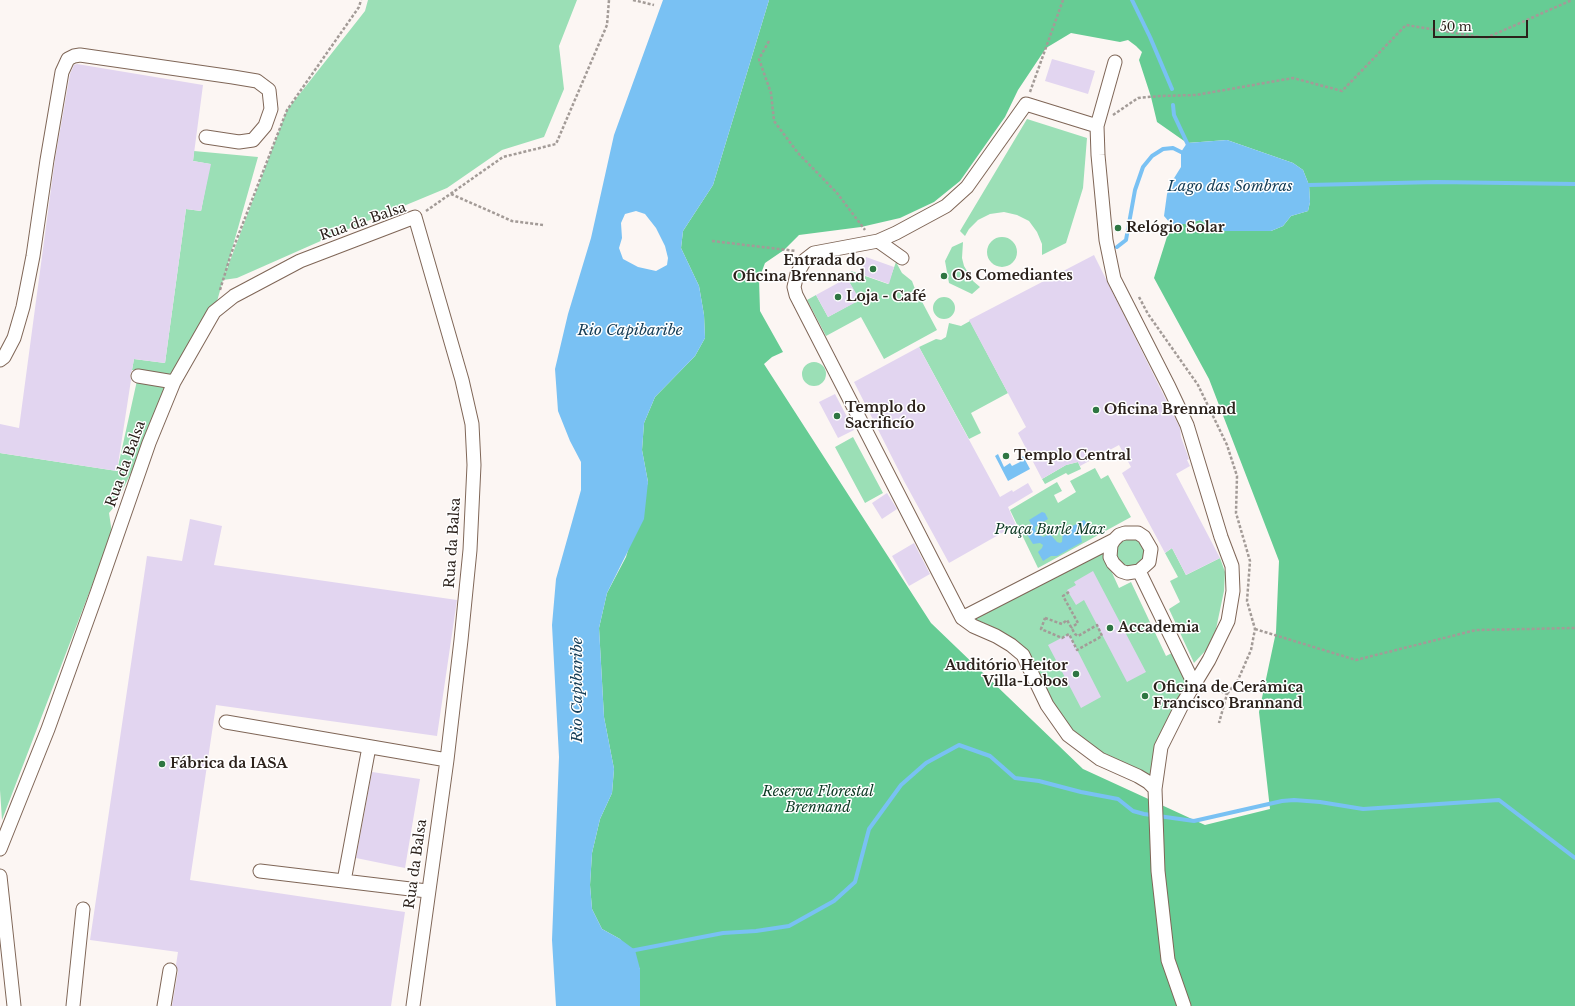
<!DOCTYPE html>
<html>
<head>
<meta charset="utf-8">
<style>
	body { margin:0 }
	#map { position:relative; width:1575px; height:1006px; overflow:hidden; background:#fcf6f3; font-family:"Libre Baskerville",serif }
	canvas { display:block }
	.scale { position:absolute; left:1433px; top:20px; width:95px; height:18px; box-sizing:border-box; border:2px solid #2b211b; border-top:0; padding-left:5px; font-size:12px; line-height:14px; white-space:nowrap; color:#2b211b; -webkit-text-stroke:3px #fff; paint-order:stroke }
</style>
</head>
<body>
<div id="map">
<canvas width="1575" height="1006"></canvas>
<div class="scale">50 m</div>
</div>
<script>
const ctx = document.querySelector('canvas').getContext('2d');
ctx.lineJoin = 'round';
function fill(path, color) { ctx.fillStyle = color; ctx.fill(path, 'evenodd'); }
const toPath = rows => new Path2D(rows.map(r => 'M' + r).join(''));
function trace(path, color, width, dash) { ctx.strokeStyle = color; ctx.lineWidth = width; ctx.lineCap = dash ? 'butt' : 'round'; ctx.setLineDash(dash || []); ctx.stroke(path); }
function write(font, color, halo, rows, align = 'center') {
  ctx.font = font + ' "Libre Baskerville",serif'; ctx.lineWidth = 3; ctx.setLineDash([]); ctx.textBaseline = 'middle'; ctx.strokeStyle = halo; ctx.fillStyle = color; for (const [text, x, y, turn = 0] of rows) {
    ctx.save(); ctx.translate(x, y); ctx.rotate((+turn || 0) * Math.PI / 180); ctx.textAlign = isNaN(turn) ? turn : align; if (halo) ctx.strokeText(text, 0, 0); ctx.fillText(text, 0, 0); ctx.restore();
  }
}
fill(toPath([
	[368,0,577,0,559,46,564,89,544,137,502,150,447,188,341,232,237,278,223,280,214,312,172,376,132,370,134,359,165,363,186,209,201,211,210,164,193,161,194,151,258,157,225,274,287,110,365,11],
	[1027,119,1087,138,1083,188,1066,243,1042,255,1042,244,1037,232,1029,221,1017,215,1004,212,990,214,978,220,969,229,965,236,960,231],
	'987 252a15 15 0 1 1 30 0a15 15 0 1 1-30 0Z',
	[963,242,962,258,964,266,973,281,980,287,972,294,949,283,945,261,952,247],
	[896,262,902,273,912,281,915,289,922,294,919,296,937,330,884,359,861,317,826,336,807,300,816,295,828,317,859,300,847,278,851,271,888,284],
	'933 308a11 11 0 1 1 22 0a11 11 0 1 1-22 0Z',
	[970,321,1008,393,971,413,981,433,969,439,919,347,936,339,941,340,946,337,949,323,961,326],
	'802 374a12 12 0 1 1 24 0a12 12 0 1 1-24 0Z',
	[138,376,174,382,131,473,114,507,109,513,112,533,2,820,0,790,0,453,117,471],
	[853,437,883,493,865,503,835,447],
	[1078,462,1081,469,1068,475,1066,473,1045,484,1042,479,1066,465],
	[1095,468,1101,479,1108,475,1131,517,1038,568,1010,510,1057,482,1062,491,1054,495,1058,503,1076,492,1070,481],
	[1132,537,1144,545,1144,559,1132,568,1123,566,1116,558,1116,548,1122,539],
	[1098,542,1119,588,1131,582,1166,656,1174,652,1187,683,1162,731,1153,755,1150,774,1146,776,1098,751,1076,737,1050,702,1033,665,1021,645,1000,631,967,618],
	[1172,548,1186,575,1220,558,1225,572,1224,591,1216,629,1207,649,1194,663,1169,609,1180,602,1170,581,1178,577,1165,553]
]), '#9bdfb6');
fill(toPath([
	[769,0,1575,0,1575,1006,640,1006,640,969,620,939,602,929,592,909,590,885,592,853,600,819,612,793,614,769,604,717,599,628,607,593,626,557,648,482,642,450,644,423,655,397,695,356,705,338,704,315,699,286,681,248,683,231,713,185],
	[1071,33,1120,42,1128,40,1136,46,1142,52,1139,60,1151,97,1157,122,1187,143,1227,140,1293,163,1303,170,1309,185,1310,202,1308,211,1291,216,1283,226,1271,231,1218,231,1200,220,1187,224,1171,224,1154,278,1209,379,1279,561,1276,632,1259,712,1270,809,1205,825,1083,769,931,623,764,364,772,357,783,352,760,311,759,279,765,263,784,250,799,235,861,227,900,218,934,202,960,181,1005,117,1018,90,1046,48]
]), '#66cc94');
fill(toPath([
	[663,0,769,0,713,185,683,231,681,248,699,286,704,315,705,338,695,356,655,397,644,423,642,450,648,482,644,519,607,593,599,628,604,717,614,769,612,793,600,819,592,853,590,885,592,909,602,929,620,939,635,950,640,969,640,1006,556,1006,552,940,559,757,552,625,556,579,581,490,581,462,570,441,558,411,555,369,568,314,591,238,614,135],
	[636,211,645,214,656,228,665,246,668,258,667,265,656,271,638,267,623,259,619,248,622,238,621,223,625,214],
	[1227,140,1293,163,1303,170,1309,185,1310,202,1308,211,1291,216,1283,226,1271,231,1218,231,1200,220,1187,224,1171,224,1164,216,1167,194,1171,183,1181,167,1181,152,1187,143],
	[998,454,1004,467,1010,463,1012,466,1020,462,1018,459,1023,456,1030,469,1008,481,995,456],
	[1042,512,1045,513,1048,519,1035,527,1036,533,1043,537,1050,534,1057,542,1060,543,1062,542,1063,531,1084,520,1085,521,1091,530,1082,534,1081,537,1082,542,1057,556,1051,556,1043,561,1038,552,1042,548,1043,545,1040,543,1033,544,1023,528,1031,524,1029,520]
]), '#79c1f3');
trace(toPath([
	[1132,0,1150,37,1172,89],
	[1173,105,1174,115,1189,147],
	[1309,185,1437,182,1575,184],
	[1117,247,1126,240,1135,190,1143,167,1152,156,1163,149,1173,148,1181,152],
	[630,951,723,933,756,931,789,926,834,901,855,882,869,829,901,785,926,763,959,745,990,756,1015,778,1039,781,1081,792,1118,799,1133,811,1144,814,1194,821,1282,801,1294,800,1320,802,1363,809,1499,800,1575,858]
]), '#79c1f3', 4);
fill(toPath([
	[1052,59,1095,71,1088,94,1045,81],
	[77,64,203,85,193,161,211,164,201,211,186,209,165,363,134,359,132,370,130,375,131,380,117,471,0,453,0,424,19,428,55,159,70,74,74,65],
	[1094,255,1180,428,1181,437,1189,459,1187,460,1190,466,1176,474,1220,558,1186,575,1172,548,1165,553,1122,473,1131,467,1119,445,1080,466,1078,462,1066,465,1042,479,1018,433,1026,427,969,320],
	[866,257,894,267,889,284,861,274],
	[847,278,860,300,828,317,816,295],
	[919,347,1000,497,1012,490,1013,492,1028,483,1033,492,1008,507,1016,525,949,563,904,481,854,382],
	[835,394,854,430,838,438,819,402],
	[887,493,897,509,882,519,872,503],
	[190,519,222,526,214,565,457,600,437,736,216,705,190,880,405,912,391,1006,172,1006,178,971,176,965,178,952,90,940,147,556,182,561],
	[914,543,930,574,909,586,892,556],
	[1093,571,1146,672,1127,682,1084,600,1076,605,1067,590,1076,585,1074,582],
	[1069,634,1101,697,1081,708,1048,645],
	[372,772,420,779,405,868,356,858]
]), '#e2d5f0');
const minor = toPath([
	[1097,126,1115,62],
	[878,241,902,258],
	[0,360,4,357,14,338,23,307,33,256,47,160,62,72,68,59,74,56,80,55,233,77,257,81,269,90,271,109,265,126,253,140,239,142,206,137],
	[138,376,174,382],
	[1139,571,1194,684],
	[962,618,1114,540,1119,535,1125,533,1138,533,1144,537,1151,549,1149,562,1139,571,1127,573,1121,571,1113,563,1110,557,1111,545,1114,540],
	[226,722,447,760],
	[1155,789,1148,782,1138,776,1100,759,1068,735,1047,705,1023,655,1011,645,996,636,973,626,962,618,796,295,794,287,797,274,805,260,814,253,878,241,896,233,946,206,967,187,1026,104,1097,126,1098,155,1106,240,1114,279,1169,387,1187,425,1221,537,1232,566,1233,591,1228,621,1209,660,1183,703,1161,747,1155,789,1158,871,1168,960,1184,1006],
	[0,849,48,729,98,590,149,443,174,382,214,312,234,296,300,261,415,217,462,380,472,424,474,465,470,550,461,640,447,760,413,1006],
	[260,871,427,891],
	[0,876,14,1006],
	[344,881,369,747],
	[73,1006,83,909],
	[164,1006,170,970]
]);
trace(minor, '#7f6657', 15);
trace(toPath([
	[633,0,654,5],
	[769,41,759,59,771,93,774,121,798,153,837,193,865,230],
	[1030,92,1063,0],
	[1113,115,1138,98,1160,96,1196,95,1293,78,1342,91,1406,25,1486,38,1572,0],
	[451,194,512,221,543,225],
	[426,211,503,157,556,144,607,25,609,0],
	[712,241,796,251],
	[220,290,231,254,287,110,359,7,361,0],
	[1139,297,1148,314,1198,385,1227,445,1237,476,1236,513,1250,561,1247,601,1255,629,1251,650,1238,680,1227,694],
	[1069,592,1063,596,1078,623,1071,628],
	[1045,618,1062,624,1067,620,1075,634,1078,636,1097,625,1102,636,1077,650,1069,634,1062,638,1041,629,1045,618],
	[1255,629,1356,660,1476,630,1575,628],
	[1216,689,1227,694,1219,723]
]), '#a39b97', 2.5, [3, 2]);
trace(minor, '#fff', 13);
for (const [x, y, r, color] of [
	[1118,228,4,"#2e7642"],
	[873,269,4,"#2e7642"],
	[944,276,4,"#2e7642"],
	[838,297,4,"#2e7642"],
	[1096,410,4,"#2e7642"],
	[837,416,4,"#2e7642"],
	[1006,456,4,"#2e7642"],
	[1110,628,4,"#2e7642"],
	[1076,674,4,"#2e7642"],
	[1145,696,4,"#2e7642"],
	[162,764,4,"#2e7642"]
]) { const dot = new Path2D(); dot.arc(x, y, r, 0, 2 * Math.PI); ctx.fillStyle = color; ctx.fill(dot); trace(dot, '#fff', 1.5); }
write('14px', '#2b211b', '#fff', [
	["Rua da Balsa",363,222,-19],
	["Rua da Balsa",126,464,-70],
	["Rua da Balsa",453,543,-86],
	["Rua da Balsa",416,864,-82]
]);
write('bold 14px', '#2b211b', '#fff', [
	["Relógio Solar",1126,228],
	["Entrada do",865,261,"right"],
	["Oficina Brennand",865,277,"right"],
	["Os Comediantes",952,276],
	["Loja - Café",846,297],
	["Templo do",845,408],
	["Sacrificío",845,424],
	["Oficina Brennand",1104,410],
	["Templo Central",1014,456],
	["Accademia",1118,628],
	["Auditório Heitor",1068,666,"right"],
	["Villa-Lobos",1068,682,"right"],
	["Oficina de Cerâmica",1153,688],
	["Francisco Brannand",1153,704],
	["Fábrica da IASA",170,764]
], 'left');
write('italic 14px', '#0c3923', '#fff', [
	["Praça Burle Max",1050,530],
	["Reserva Florestal",818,792],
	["Brennand",818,808]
]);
write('italic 15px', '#153d56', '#fff', [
	["Lago das Sombras",1230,187],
	["Rio Capibaribe",630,331],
	["Rio Capibaribe",578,690,-90]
]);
</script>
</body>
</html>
